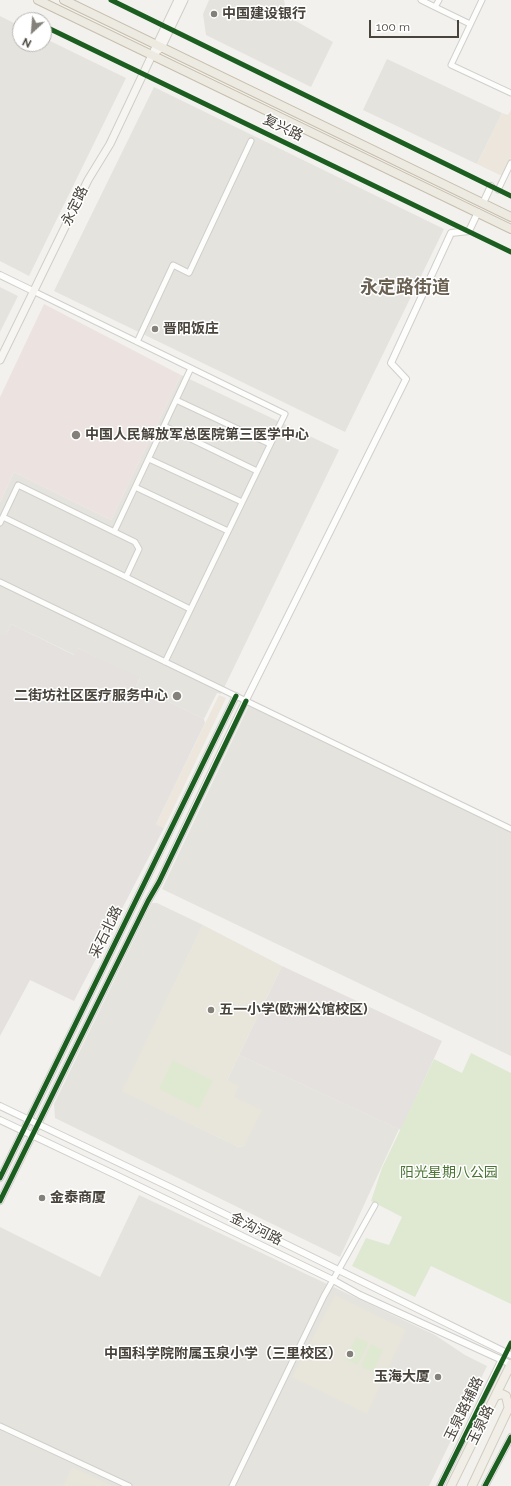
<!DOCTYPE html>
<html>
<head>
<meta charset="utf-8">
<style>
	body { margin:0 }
	#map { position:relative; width:511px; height:1486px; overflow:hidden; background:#f2f1ee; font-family:Raleway,sans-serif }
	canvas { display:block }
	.north { position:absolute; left:12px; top:12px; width:40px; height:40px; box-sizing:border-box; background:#fff; border:1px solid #b6b4b1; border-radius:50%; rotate:206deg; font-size:11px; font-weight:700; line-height:16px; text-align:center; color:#48433b }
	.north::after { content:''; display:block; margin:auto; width:14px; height:18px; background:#84807a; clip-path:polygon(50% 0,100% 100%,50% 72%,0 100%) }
	.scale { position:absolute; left:369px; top:20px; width:90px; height:18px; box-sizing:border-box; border:2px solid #48433b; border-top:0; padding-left:5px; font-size:12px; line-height:14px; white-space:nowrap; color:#48433b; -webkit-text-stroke:3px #fff; paint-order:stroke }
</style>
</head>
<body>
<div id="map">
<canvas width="511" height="1486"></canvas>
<div class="north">N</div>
<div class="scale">100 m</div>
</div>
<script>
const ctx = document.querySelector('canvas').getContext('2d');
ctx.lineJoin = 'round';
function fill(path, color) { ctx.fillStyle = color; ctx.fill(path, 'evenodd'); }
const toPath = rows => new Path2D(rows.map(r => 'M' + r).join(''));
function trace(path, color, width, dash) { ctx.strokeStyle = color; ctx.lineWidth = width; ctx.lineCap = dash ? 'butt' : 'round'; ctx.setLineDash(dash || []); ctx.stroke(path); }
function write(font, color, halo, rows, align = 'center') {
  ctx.font = font + ' Raleway,"Noto Sans SC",sans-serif'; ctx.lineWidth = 3; ctx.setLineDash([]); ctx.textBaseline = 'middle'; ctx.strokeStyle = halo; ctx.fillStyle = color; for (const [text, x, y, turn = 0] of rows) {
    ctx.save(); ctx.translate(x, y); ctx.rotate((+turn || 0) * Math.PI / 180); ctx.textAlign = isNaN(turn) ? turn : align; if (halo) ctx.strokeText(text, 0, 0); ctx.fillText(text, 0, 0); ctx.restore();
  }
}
fill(toPath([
	[209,0,284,0,287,16,333,42,311,87,206,35,203,14],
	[0,16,20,26,20,44,44,44,44,38,126,78,29,276,0,261],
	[387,59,502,113,477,164,363,110],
	[154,87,444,229,345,432,54,291],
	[0,287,18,296,0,332],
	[181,375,339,450,221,694,217,693,204,719,136,686,140,679,78,648,75,655,11,624,6,635,0,635,0,502,14,472,111,520],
	[250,703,511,828,511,1056,162,889],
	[152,903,157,903,203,925,123,1091,239,1147,245,1145,234,1097,227,1080,239,1055,399,1129,340,1257,55,1118,54,1104],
	[139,1195,435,1335,465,1355,487,1366,429,1486,0,1486,0,1227,100,1277]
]), '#e5e3dd');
fill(toPath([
	[511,110,511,157,502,176,477,164,502,113,508,115],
	[219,695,226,698,164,828,156,824]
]), '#ece6dd');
fill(toPath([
	[11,624,74,655,78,648,140,678,136,686,204,719,205,723,156,824,164,828,74,1001,30,980,0,1036,0,635,6,635],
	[282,966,442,1041,401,1130,239,1055]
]), '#e4e1de');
fill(toPath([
	[203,925,282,966,227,1080,239,1086,234,1097,262,1110,245,1145,239,1147,122,1091],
	[335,1295,406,1330,367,1414,292,1377],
	[72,1467,112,1486,63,1486]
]), '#e8e5db');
fill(toPath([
	[44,304,181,375,111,520,14,472,0,502,0,397]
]), '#ece3e0');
fill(toPath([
	[471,1053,511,1073,511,1304,431,1266,415,1297,352,1266,366,1238,389,1245,402,1217,371,1201,382,1168,434,1059,462,1073],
	[173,1060,213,1081,199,1109,159,1089],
	[356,1337,369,1343,358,1365,346,1360],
	[371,1344,383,1350,373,1372,361,1367]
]), '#dfe9d1');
const minor = toPath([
	[421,0,435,7],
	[439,0,435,7,470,24],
	[482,0,451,65,511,93],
	[498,190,511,163],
	[33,291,285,414,165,662],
	[137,342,173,265,189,273,251,141],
	[176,400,270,444],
	[164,426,257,471],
	[149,459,242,502],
	[135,487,228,531],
	[0,523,18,485,135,542,139,549,126,577,3,517],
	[114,532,191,368],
	[126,577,190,609],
	[0,582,511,829],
	[0,1426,129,1486],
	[232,1486,324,1296,375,1205]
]);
const tertiary = toPath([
	[483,203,491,186],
	[0,275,33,291],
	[0,1106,178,1191,511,1355],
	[0,1120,118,1176,333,1280,360,1295,511,1364],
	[0,1178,236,696],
	[0,1201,148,901,159,882,241,710,406,379,391,363,451,233,469,231,478,212],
	[440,1486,502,1359],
	[485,1486,511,1437]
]);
const secondary = toPath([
	[157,51,161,48,184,0],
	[0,360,88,180,110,144,178,0]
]);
const primary = toPath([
	[496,1396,502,1394,506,1396,509,1409],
	[451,1486,511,1364],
	[472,1486,511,1403]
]);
const trunk = toPath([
	[38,0,511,229],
	[64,0,511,217]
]);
trace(minor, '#d0cfcc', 7);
trace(tertiary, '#d0cfcc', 8);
trace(secondary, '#d0cec6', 9);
trace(primary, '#d2cdbe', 10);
trace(trunk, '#c7bead', 10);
trace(minor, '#fdfdfc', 5);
trace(tertiary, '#fdfdfc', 6);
trace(secondary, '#f7f5f1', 7);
trace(primary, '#f0eee7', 8);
trace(trunk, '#edeae2', 8);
trace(toPath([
	[111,0,511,196],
	[44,26,511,252],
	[0,1178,236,696],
	[0,1201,148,901,159,882,246,701],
	[440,1486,511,1343],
	[485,1486,511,1437]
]), '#1b5e20', 5);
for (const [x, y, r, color] of [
	[214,14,4,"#84807a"],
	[155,329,4,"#84807a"],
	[76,435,5,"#84807a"],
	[177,696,5,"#84807a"],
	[211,1010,4,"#84807a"],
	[42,1198,4,"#84807a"],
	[350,1354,4,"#84807a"],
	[438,1377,4,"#84807a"]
]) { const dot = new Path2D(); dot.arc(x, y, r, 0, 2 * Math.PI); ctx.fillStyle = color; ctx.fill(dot); trace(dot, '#fff', 1.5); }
write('bold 14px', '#48433b', '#fff', [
	["中国建设银行",222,14],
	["晋阳饭庄",163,329],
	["中国人民解放军总医院第三医学中心",85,435],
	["二街坊社区医疗服务中心",168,696,"right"],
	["五一小学(欧洲公馆校区)",219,1010],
	["金泰商厦",50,1198],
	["中国科学院附属玉泉小学（三里校区）",342,1354,"right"],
	["玉海大厦",430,1377,"right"]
], 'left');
write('14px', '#48433b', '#fff', [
	["复兴路",283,128,26],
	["永定路",75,206,-64],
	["采石北路",106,932,-64],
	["金沟河路",256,1229,26],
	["玉泉路辅路",464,1409,-64],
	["玉泉路",481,1425,-64]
]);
write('14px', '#4a7434', '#fff', [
	["阳光星期八公园",449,1173]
]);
write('bold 18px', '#6a6153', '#fff', [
	["永定路街道",405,288]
]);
</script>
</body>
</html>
